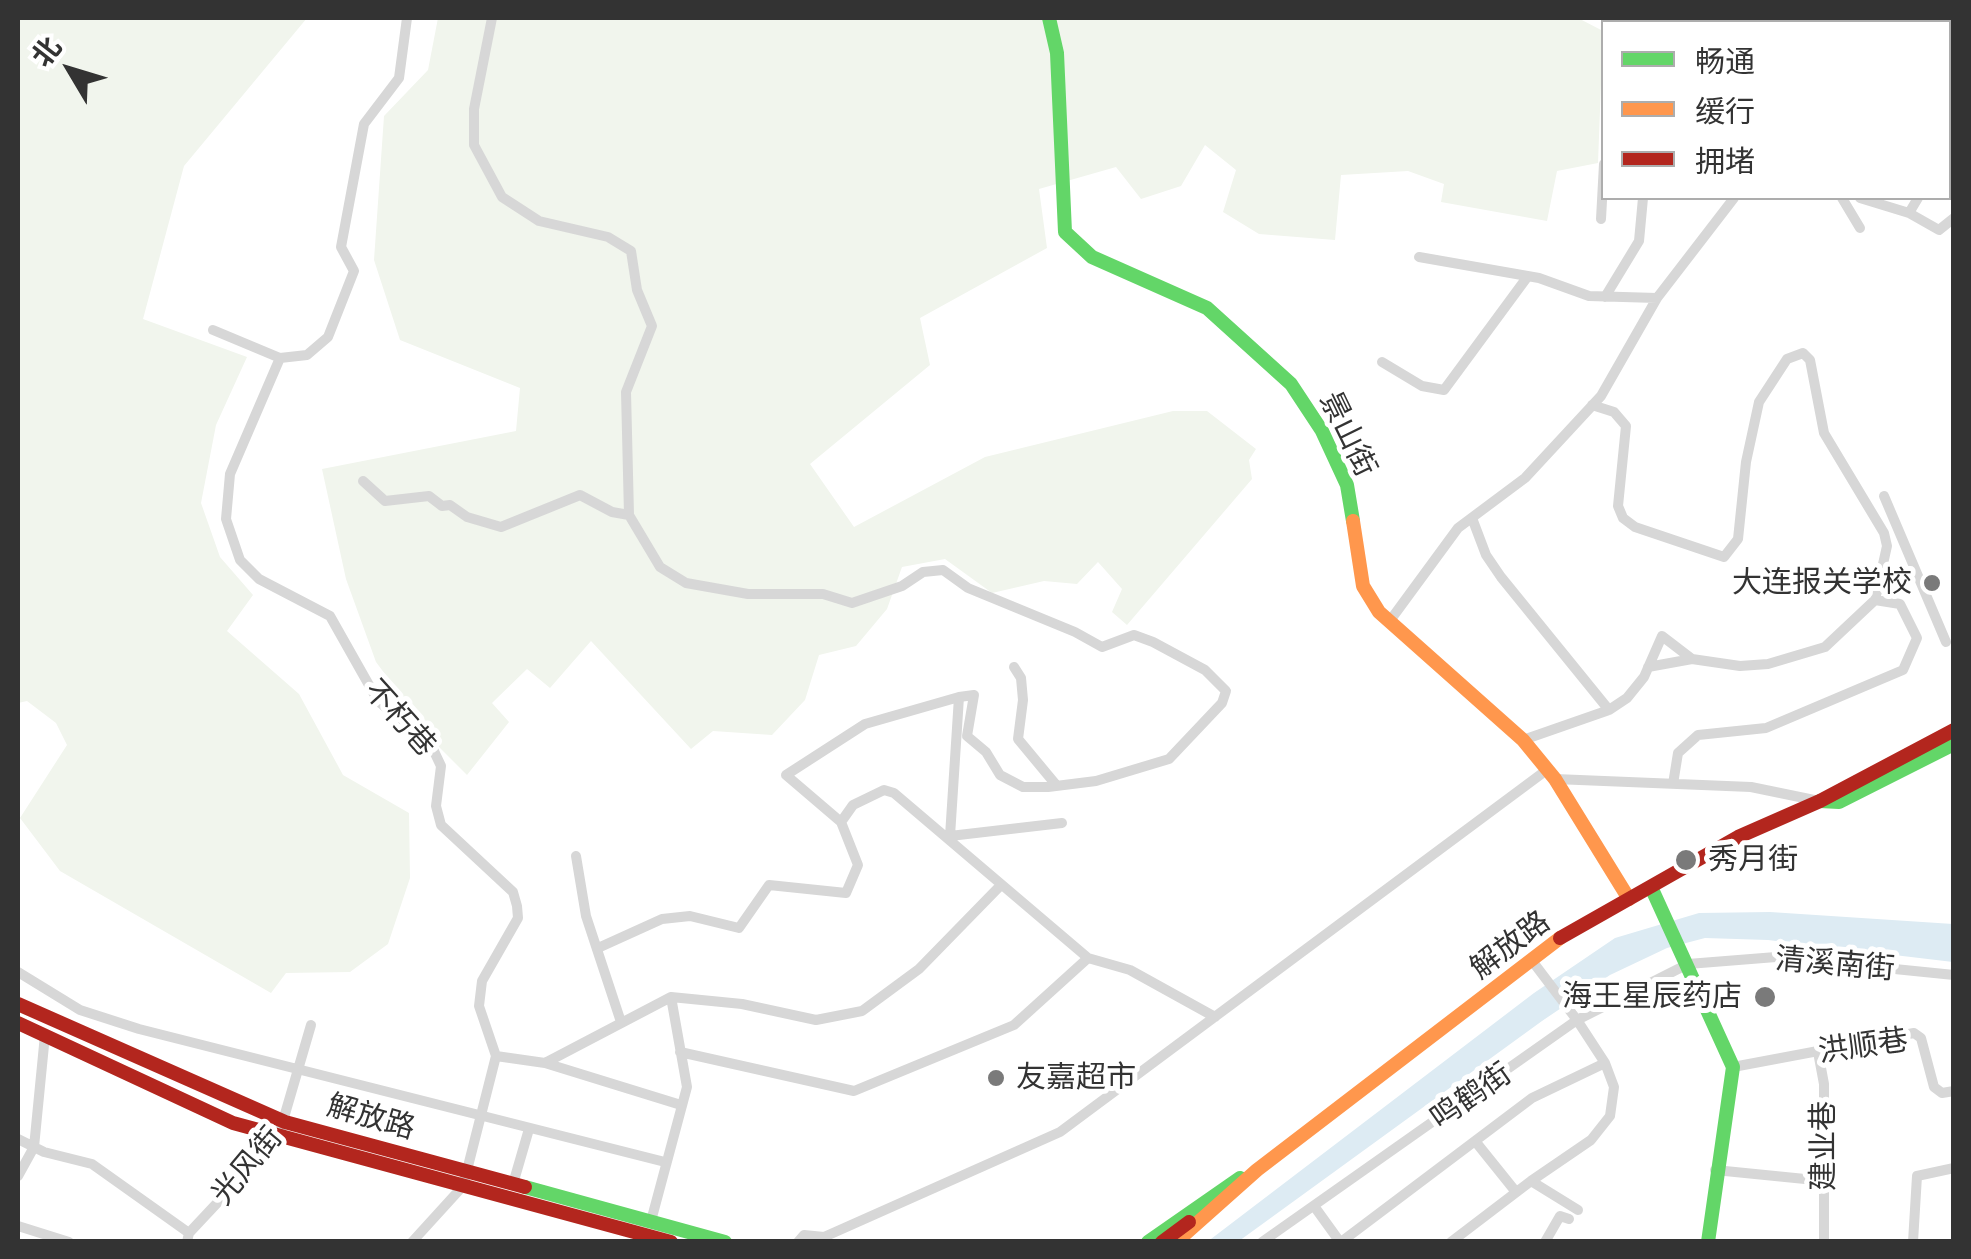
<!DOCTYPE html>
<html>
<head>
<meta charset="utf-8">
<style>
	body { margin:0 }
	#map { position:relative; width:1971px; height:1259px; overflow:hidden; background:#fff; font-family:"Asap Condensed","Noto Sans SC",sans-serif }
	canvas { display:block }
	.frame { position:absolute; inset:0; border:20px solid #333; pointer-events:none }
	.legend { position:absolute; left:1601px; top:20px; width:350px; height:180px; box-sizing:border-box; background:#fff; border:2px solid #adadad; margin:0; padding:12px 18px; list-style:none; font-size:30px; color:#333 }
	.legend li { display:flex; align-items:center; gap:20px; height:50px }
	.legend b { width:50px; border:2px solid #adadad }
	.north { position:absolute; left:20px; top:20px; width:100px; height:100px; -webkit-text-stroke:8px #fff; paint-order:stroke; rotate:308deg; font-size:28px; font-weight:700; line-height:40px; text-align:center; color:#333 }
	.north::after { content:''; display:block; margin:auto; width:35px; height:45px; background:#333; clip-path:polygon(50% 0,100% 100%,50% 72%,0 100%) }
</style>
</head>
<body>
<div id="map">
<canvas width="1971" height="1259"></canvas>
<div class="frame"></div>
<ul class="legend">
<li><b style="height:12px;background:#63d668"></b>畅通</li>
<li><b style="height:12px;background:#ff974d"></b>缓行</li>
<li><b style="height:12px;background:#b3261e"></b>拥堵</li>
</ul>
<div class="north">北</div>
</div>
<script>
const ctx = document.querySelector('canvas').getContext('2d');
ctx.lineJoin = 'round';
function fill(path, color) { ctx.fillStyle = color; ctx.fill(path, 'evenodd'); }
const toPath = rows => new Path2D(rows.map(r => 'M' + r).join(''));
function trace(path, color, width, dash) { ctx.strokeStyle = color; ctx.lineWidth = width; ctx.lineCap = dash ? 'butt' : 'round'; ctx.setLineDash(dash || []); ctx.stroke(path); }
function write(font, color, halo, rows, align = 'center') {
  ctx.font = font + ' "Asap Condensed","Noto Sans SC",sans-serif'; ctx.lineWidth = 10; ctx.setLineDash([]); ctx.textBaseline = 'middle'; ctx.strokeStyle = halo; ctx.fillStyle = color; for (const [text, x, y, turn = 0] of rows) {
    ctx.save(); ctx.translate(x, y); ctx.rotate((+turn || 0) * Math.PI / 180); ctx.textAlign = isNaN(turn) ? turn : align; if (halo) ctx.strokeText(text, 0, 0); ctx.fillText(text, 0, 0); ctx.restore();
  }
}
fill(toPath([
	[18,18,307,18,184,166,143,319,247,357,216,425,201,503,220,557,253,595,227,631,299,694,343,775,409,813,410,878,388,944,350,972,286,973,271,993,60,871,20,818,67,745,56,723,27,701,18,703],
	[438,18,1578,18,1603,31,1598,163,1557,171,1547,221,1441,202,1444,184,1408,171,1341,175,1335,240,1259,234,1223,212,1236,170,1205,145,1181,186,1141,199,1116,167,1039,189,1047,248,920,318,930,365,810,464,854,527,985,457,1173,411,1207,411,1256,449,1249,460,1252,479,1127,625,1112,612,1122,589,1098,562,1077,584,1044,581,992,593,945,559,902,567,887,609,856,646,819,655,805,700,772,735,713,731,691,749,591,641,550,688,527,669,492,703,509,722,467,775,440,748,376,662,346,579,322,469,516,431,520,388,400,340,374,260,384,116,428,70]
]), '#f1f5ed');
fill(toPath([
	[1770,912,1953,924,1953,962,1768,940,1705,938,1667,948,1610,975,1542,1021,1239,1241,1207,1242,1534,993,1615,938,1699,913]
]), '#ddebf3');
trace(toPath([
	[492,18,474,109,474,145,502,197,539,221,608,237,631,251,637,290,652,326,626,392,629,515,660,567,686,583,748,594,823,594,852,603,902,586,923,572,943,570,968,588,1075,632,1102,647,1134,635,1153,642,1205,670,1226,691,1222,703,1169,759,1096,781,1048,787,1023,787,1000,775,986,752,967,736,974,695,959,697],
	[1710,22,1713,18],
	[1948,135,1954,139],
	[1948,170,1954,166],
	[1842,198,1860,228],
	[1860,198,1909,213,1939,230,1954,218],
	[1909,213,1918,198],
	[1601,219,1604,164],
	[1419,257,1539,278,1589,296,1657,298],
	[1605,297,1639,241,1643,198],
	[213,330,280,358,230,474,226,519,240,560,259,579,330,616,378,701,432,747,441,766,436,806,441,825,513,892,517,906,518,918,482,981,479,1006,496,1056,463,1186,412,1242],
	[280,358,307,355,328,337,354,271,341,247,364,124,399,78,407,18],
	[1382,362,1422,386,1444,390,1528,276],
	[1592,405,1614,412,1626,426,1618,506,1623,518,1635,527,1724,557,1738,539,1746,462,1759,402,1787,359,1803,353,1810,360,1824,433,1884,533,1887,546,1875,600,1825,647,1768,664,1740,666,1692,659],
	[363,481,385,501,429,496,442,506,450,505,467,517,501,527,580,495,612,512,629,515],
	[1884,496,1946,642],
	[1472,518,1486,555,1501,577,1609,710],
	[1389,622,1458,528,1525,478,1601,396,1657,298,1734,198],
	[1014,667,1021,678,1023,700,1018,739,1057,786],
	[1523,740,1609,710,1627,698,1644,677,1662,636,1692,659,1648,667],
	[1555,779,1751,787,1819,801],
	[1673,784,1678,753,1698,735,1766,728,1903,670,1917,638,1900,604,1875,600],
	[841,822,853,805,884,790,894,793,1088,958],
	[576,856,586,916,621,1022],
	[598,948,662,919,690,916,739,928,769,885,846,893,858,865,841,822,786,775,865,724,959,697,950,836,1062,823],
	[18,972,80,1010,139,1029,665,1162],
	[680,1052,854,1091,1014,1025,1088,958,1130,970,1215,1017],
	[1818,1052,1824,1084,1824,1242],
	[496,1056,545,1063,671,997],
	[545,1063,681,1105],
	[1733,1067,1914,1033,1921,1038,1934,1087,1942,1093,1954,1091],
	[18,1139,44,1152,92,1164,189,1233],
	[1475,1141,1516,1192],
	[1715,1170,1825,1181],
	[18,1176,34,1147,45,1035],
	[1531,1181,1591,1140,1610,1116,1614,1087,1605,1063,1577,1020,1533,962],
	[513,1184,529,1129],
	[1314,1206,1340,1242],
	[651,1221,687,1087,671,997,742,1004,816,1020,862,1011,919,969,1001,885],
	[18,1226,69,1242],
	[187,1242,189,1233,278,1138,311,1025],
	[798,1242,804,1235,824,1237,1060,1132,1548,769],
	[1262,1242,1577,1020,1688,964,1776,957,1954,975],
	[1341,1242,1532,1098,1605,1063],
	[1451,1242,1531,1181,1578,1210],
	[1545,1242,1560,1216,1569,1219],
	[1913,1242,1917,1176,1954,1168]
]), '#d7d7d7', 10);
trace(toPath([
	[1049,18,1057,53,1065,232,1092,257,1207,308,1291,384,1322,431,1347,485,1353,521],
	[1820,801,1839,802,1954,744],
	[1651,887,1733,1067,1708,1242],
	[525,1187,725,1242],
	[1148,1242,1240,1178]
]), '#63d668', 14);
trace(toPath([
	[1353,521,1363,586,1379,612,1523,740,1555,779,1629,899],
	[1176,1242,1257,1170,1560,938]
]), '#ff974d', 14);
trace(toPath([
	[1560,938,1738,837,1820,801,1954,730],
	[18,1004,285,1122,525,1187],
	[18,1023,233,1123,671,1242],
	[1162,1242,1189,1222]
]), '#b3261e', 14);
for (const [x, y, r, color] of [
	[1932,583,10,"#7a7a7a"],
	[1686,860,12,"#7a7a7a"],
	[1765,997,12,"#7a7a7a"],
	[996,1078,10,"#7a7a7a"]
]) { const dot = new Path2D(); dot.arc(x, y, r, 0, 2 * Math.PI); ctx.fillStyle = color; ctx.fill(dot); trace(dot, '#fff', 4); }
write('30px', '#333', '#fff', [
	["景山街",1348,434,64],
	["不朽巷",400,718,48],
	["解放路",1510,945,-37],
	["清溪南街",1835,964,5],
	["洪顺巷",1863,1046,-8],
	["鸣鹤街",1471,1096,-35],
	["解放路",371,1117,16],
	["建业巷",1824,1146,-90],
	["光风街",247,1166,-50]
]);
write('30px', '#333', '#fff', [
	["大连报关学校",1912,583],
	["秀月街",1708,860,"left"],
	["海王星辰药店",1742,997],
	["友嘉超市",1016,1078,"left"]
], 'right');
</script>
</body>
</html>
